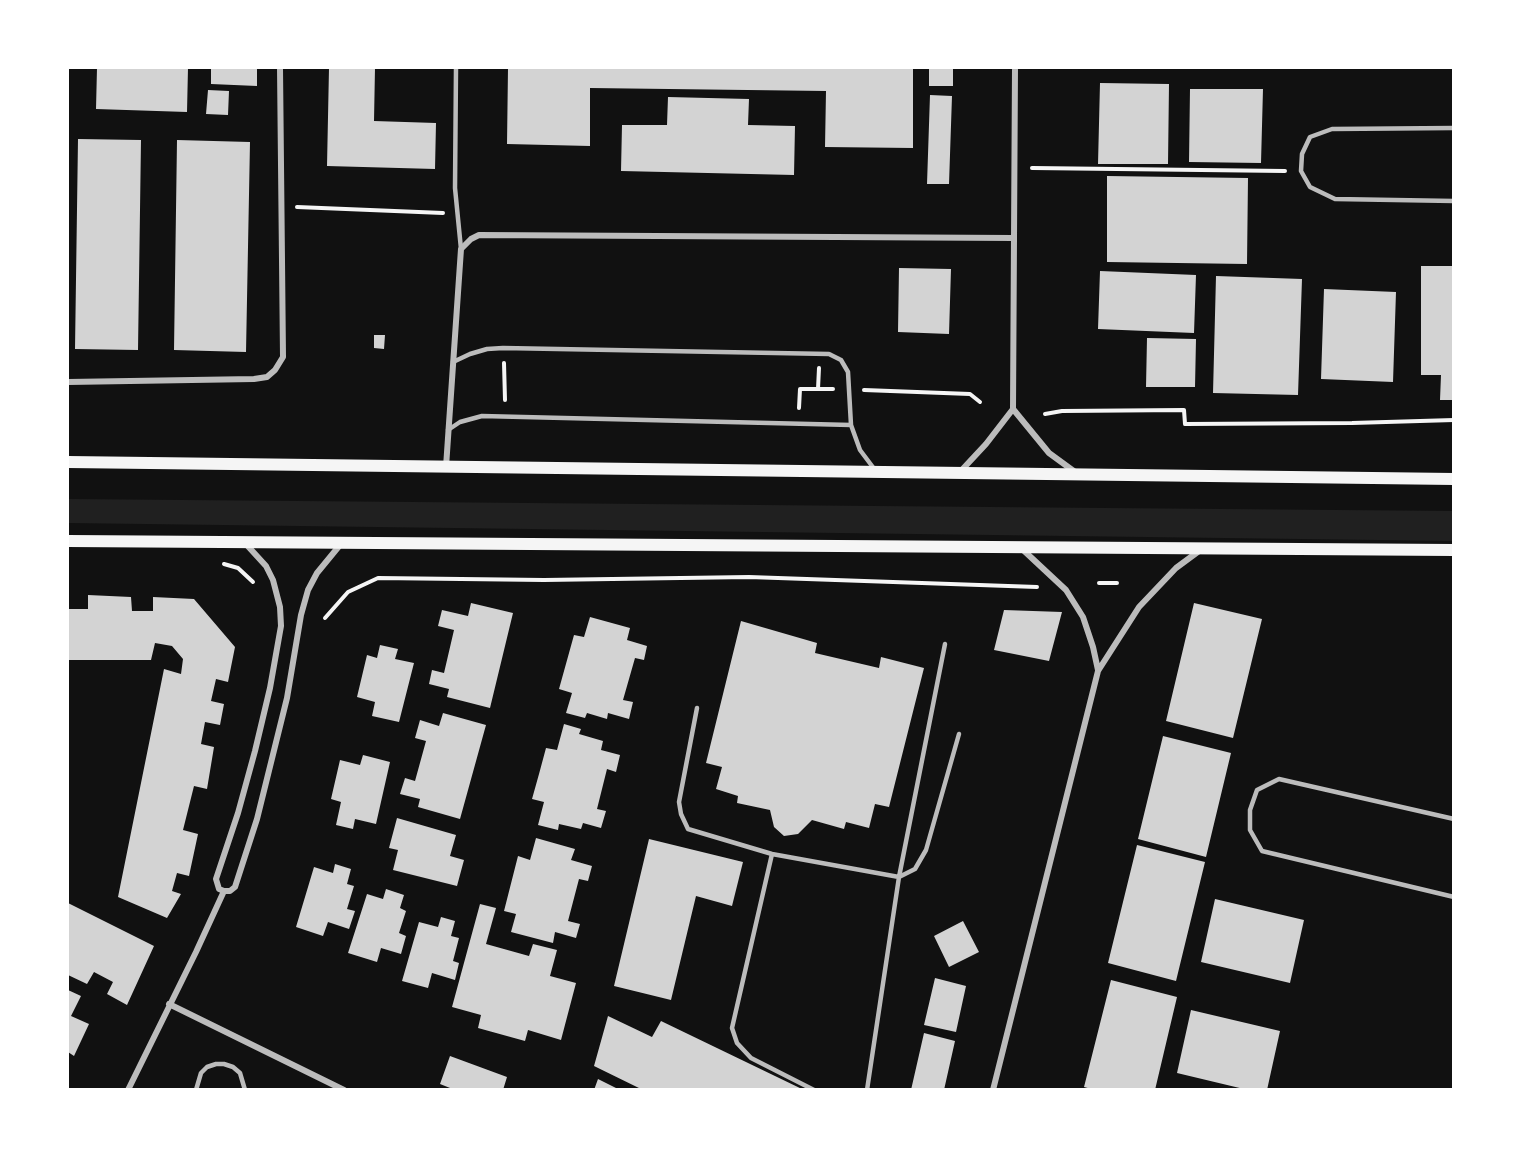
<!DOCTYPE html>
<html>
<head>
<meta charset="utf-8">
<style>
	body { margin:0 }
	#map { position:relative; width:1521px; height:1157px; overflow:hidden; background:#111; font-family:"IBM Plex Serif",serif }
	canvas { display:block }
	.frame { position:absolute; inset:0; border:69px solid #fff; pointer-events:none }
</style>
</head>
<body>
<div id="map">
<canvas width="1521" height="1157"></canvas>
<div class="frame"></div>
</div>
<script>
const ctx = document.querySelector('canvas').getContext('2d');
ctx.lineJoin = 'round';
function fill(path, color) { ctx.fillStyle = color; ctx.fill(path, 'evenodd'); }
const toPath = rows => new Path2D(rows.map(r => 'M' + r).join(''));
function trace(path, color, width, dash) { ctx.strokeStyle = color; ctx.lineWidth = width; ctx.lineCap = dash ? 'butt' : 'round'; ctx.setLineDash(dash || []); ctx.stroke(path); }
fill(toPath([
	[68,499,1453,511,1454,541,68,523]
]), '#202020');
fill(toPath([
	[97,68,188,68,187,112,96,109],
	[211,68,257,68,257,86,211,84],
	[329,68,375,68,374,121,436,123,435,169,327,166],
	[508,68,913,68,913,148,825,147,826,91,590,88,590,146,507,144],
	[929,68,953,68,953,86,929,86],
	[1100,83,1169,84,1168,164,1098,164],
	[1190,89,1263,89,1261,163,1189,162],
	[208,90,229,91,228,115,206,114],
	[930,95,952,96,949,184,927,184],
	[668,97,749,99,748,125,795,126,794,175,621,171,622,125,667,125],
	[78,139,141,140,138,350,75,349],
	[177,140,250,142,246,352,174,350],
	[1107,176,1248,178,1247,264,1107,262],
	[1421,266,1454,266,1454,400,1440,400,1441,375,1421,375],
	[899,268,951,269,949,334,898,332],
	[1100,271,1196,275,1194,333,1098,329],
	[1216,276,1302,279,1298,395,1213,393],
	[1324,289,1396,292,1393,382,1321,379],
	[374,335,385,335,384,349,374,348],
	[1147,338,1196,339,1195,387,1146,387],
	[88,595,131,597,132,611,153,611,153,597,194,599,235,647,228,682,216,679,211,701,224,704,220,725,205,722,201,744,214,747,207,789,194,786,183,830,198,834,189,876,177,873,172,891,181,894,167,918,118,897,164,669,181,674,183,659,172,646,155,643,151,660,68,660,68,609,88,609],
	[471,603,513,613,490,708,447,697,449,689,429,684,432,670,444,673,454,630,438,626,442,610,468,616],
	[1194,603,1262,619,1233,738,1166,721],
	[1004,610,1062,612,1049,661,994,650],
	[590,617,630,628,627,640,647,646,644,660,635,658,623,700,633,702,629,719,608,713,607,719,587,713,585,718,566,713,572,693,559,689,574,635,584,637],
	[741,621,817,643,815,653,879,668,881,657,924,668,889,807,875,804,869,828,846,822,844,829,812,820,798,834,784,836,774,827,770,810,737,803,738,796,716,789,722,767,706,763],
	[380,645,398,649,395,659,414,663,399,722,372,716,375,702,357,697,367,655,377,658],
	[443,713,486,725,460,819,418,807,420,799,400,794,405,778,415,781,426,741,415,738,420,720,439,726],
	[564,724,581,729,579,734,603,741,601,750,620,755,616,772,607,769,597,809,606,811,601,828,583,823,581,829,559,824,558,830,538,825,544,802,532,799,539,774,546,748,557,750],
	[1163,736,1231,753,1206,857,1138,839],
	[363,755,390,762,376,824,355,819,353,829,336,825,341,802,331,799,340,760,360,765],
	[397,818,456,835,450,856,464,860,457,886,393,870,398,850,389,848],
	[536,838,575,849,571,860,592,866,588,881,579,879,568,921,580,924,576,938,555,932,553,943,511,932,516,914,504,911,518,856,530,860],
	[649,839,743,862,732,906,696,896,671,1000,614,986],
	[1137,845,1205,862,1176,981,1108,963],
	[335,864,351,869,347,884,354,886,347,909,355,911,349,929,328,922,323,936,296,927,314,867,333,873],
	[386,889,404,895,400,908,406,911,399,933,406,936,401,954,381,948,377,962,348,953,367,894,383,899],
	[1215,899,1304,920,1290,983,1201,962],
	[68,903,154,946,127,1005,107,994,113,982,94,972,87,984,68,975],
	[480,904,496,908,486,944,529,956,533,944,557,950,550,976,576,983,561,1040,528,1030,525,1041,478,1028,481,1015,452,1007],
	[441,917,455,921,451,936,459,938,453,961,459,963,455,980,432,973,428,988,402,981,419,922,438,927],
	[963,921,979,952,949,967,934,936],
	[935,978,966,986,956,1032,924,1025],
	[1111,980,1177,997,1155,1090,1095,1090,1084,1087],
	[68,990,81,996,71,1016,89,1024,74,1056,68,1052],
	[1191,1010,1280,1031,1267,1090,1248,1090,1177,1073],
	[608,1016,652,1037,661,1021,804,1090,643,1090,594,1066],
	[924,1033,955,1041,944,1090,911,1090],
	[450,1056,507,1077,503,1090,455,1090,440,1084],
	[598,1079,620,1090,594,1090]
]), '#d3d3d3');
trace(toPath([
	[1032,168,1285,171],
	[297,207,443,213],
	[504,363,505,400],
	[818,389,833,389],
	[864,390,970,394,980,402],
	[799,408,800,389,818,389,819,368],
	[1045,414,1062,411,1184,410,1185,424,1352,423,1454,420],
	[224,564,238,568,253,582],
	[1099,583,1117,583],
	[325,618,348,592,378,578,544,580,749,577,1037,587]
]), '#f5f5f5', 4);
trace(toPath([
	[456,68,455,188,461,249],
	[1454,128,1332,129,1310,137,1302,154,1301,171,1310,187,1335,199,1454,201],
	[453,362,470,354,487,349,503,348,829,354,841,360,848,372,851,425,860,450,875,470],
	[448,430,460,422,482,416,851,425],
	[697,708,679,802,681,814,688,829,772,854,899,877,915,869,926,850,959,734],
	[1454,819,1279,779,1257,790,1250,810,1250,830,1262,851,1454,897],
	[772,854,732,1028,737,1043,751,1058,814,1090],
	[196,1090,201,1073,207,1067,216,1064,224,1064,233,1067,240,1073,245,1090],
	[867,1090,899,877,945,644]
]), '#bcbcbc', 4.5);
trace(toPath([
	[68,382,254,379,267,377,275,370,283,357,280,68],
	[1013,409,1049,453,1075,472],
	[446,467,461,249,471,239,479,235,1013,238],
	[959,473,986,444,1013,409,1015,68],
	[1021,548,1066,590,1083,617,1093,647,1098,670],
	[224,891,230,891,235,887,257,819,287,698,301,615,308,590,317,573,340,545],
	[224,891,219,889,216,879,238,813,255,751,270,688,281,626,280,607,273,580,266,566,245,543],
	[169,1004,344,1090],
	[128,1090,196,952,224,891],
	[993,1090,1098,671,1139,607,1176,568,1199,551]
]), '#bcbcbc', 6);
trace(toPath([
	[68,462,1454,479],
	[68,541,1454,550]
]), '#f5f5f5', 12);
</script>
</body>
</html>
